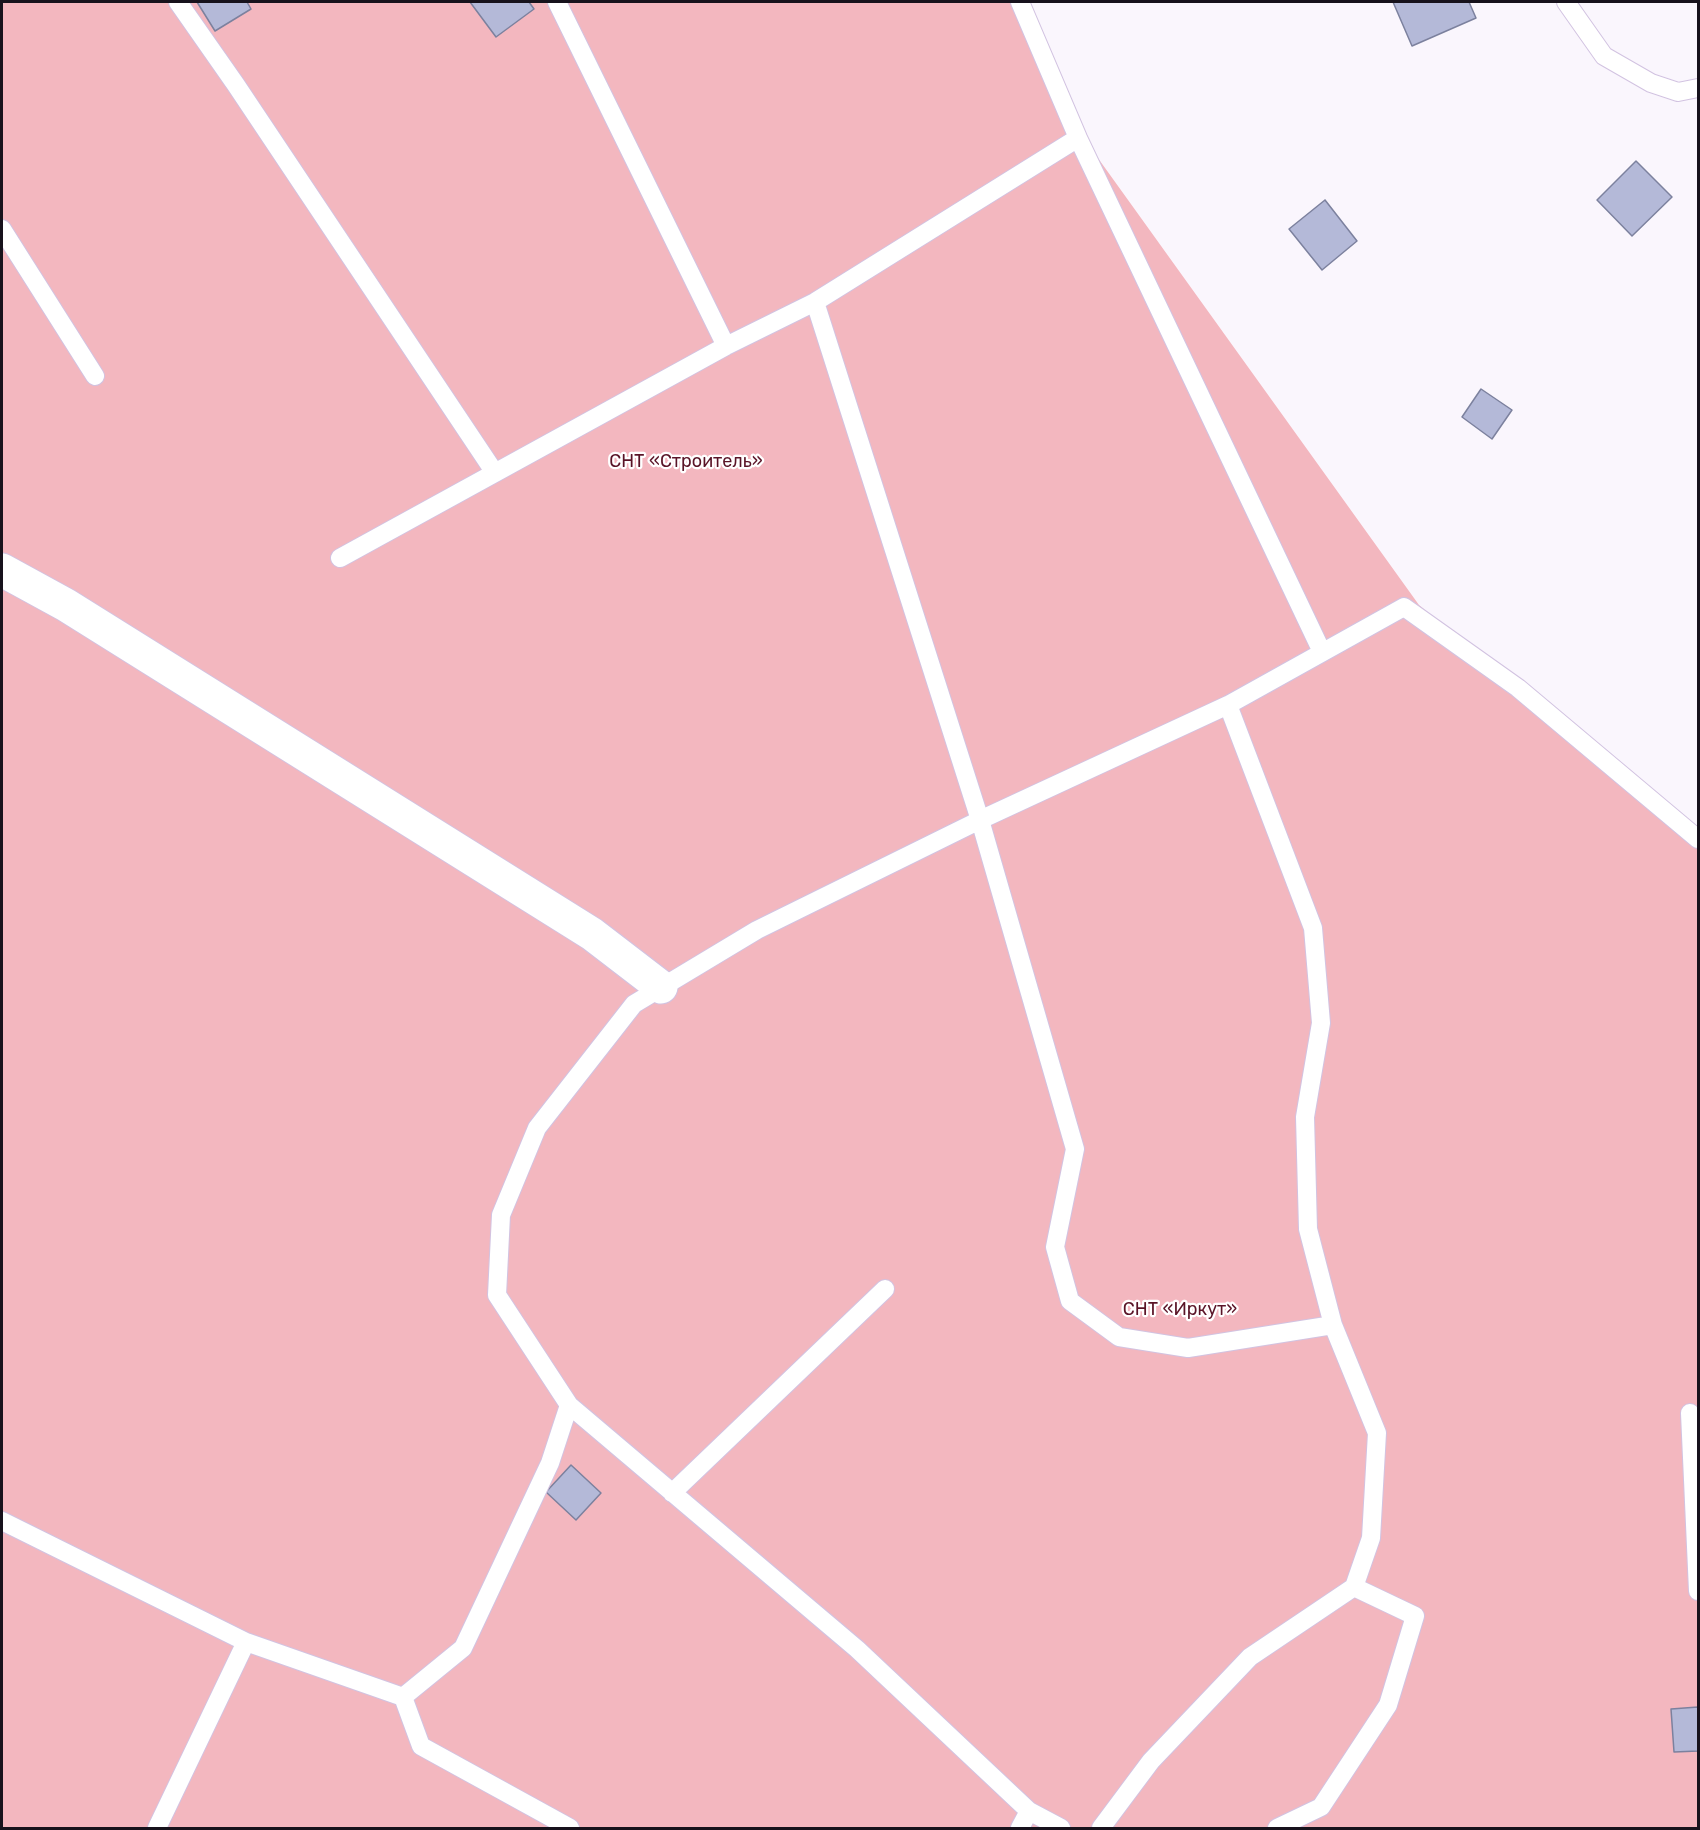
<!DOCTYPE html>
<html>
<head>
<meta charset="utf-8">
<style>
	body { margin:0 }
	#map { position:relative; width:1700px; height:1830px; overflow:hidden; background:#faf6fd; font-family:Rubik,sans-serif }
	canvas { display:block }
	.frame { position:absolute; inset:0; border:3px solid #17121c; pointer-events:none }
</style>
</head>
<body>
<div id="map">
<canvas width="1700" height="1830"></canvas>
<div class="frame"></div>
</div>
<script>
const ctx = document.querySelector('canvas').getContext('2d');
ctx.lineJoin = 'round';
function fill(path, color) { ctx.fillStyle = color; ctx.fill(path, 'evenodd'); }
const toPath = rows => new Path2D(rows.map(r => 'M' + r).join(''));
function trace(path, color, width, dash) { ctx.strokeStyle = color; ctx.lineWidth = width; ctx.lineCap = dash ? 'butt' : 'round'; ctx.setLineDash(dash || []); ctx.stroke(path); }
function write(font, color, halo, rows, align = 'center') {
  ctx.font = font + ' Rubik,sans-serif'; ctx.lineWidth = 4.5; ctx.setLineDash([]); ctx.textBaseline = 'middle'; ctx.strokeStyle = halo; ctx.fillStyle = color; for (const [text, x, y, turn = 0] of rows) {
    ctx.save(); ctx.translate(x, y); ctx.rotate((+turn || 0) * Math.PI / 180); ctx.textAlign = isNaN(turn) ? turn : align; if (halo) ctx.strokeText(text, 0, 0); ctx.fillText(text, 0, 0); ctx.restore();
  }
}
fill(toPath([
	[2,2,1030,2,1095,154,1419,605,1698,839,1698,1828,2,1828]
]), '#f3b7bf');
const building = toPath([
	[197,2,247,2,251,9,215,31,197,2],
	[470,2,529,2,534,9,496,37,470,2],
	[1393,2,1469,2,1476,18,1412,46,1393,2],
	[1636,161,1672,197,1632,236,1597,200,1636,161],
	[1325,200,1357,241,1322,270,1289,229,1325,200],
	[1481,389,1512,410,1492,439,1462,417,1481,389],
	[571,1465,601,1493,576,1520,546,1492,571,1465],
	[1698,1707,1698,1751,1674,1752,1671,1709,1698,1707]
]);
fill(building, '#b4b9d8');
trace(building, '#7c819e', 1.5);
const lane = toPath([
	[178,2,236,85,495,473],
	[557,2,726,346],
	[1020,2,1078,138,1322,652],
	[1566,2,1604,56,1651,83,1678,92,1698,88],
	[2,229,95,376],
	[815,302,980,820,1075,1149,1055,1247,1070,1301,1119,1337,1188,1348,1333,1325],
	[340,558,726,346,815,302,1078,138],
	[1228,705,1313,928,1321,1023,1305,1117,1308,1229,1333,1325,1377,1433,1371,1538,1354,1587],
	[1690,1413,1698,1591],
	[672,1493,885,1289],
	[2,1521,246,1642,403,1697,463,1648,550,1463,569,1405],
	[403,1697,421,1746,570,1828],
	[157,1828,246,1642],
	[1020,1828,1029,1811],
	[1061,1828,1029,1811,857,1649,569,1405,497,1295,501,1215,537,1128,634,1004,757,930,980,820,1228,705,1404,607,1518,688,1698,839],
	[1101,1828,1151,1761,1250,1657,1354,1587,1415,1616,1388,1705,1321,1807,1277,1828]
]);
const street = toPath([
	[2,570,66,605,592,934,661,987]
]);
trace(lane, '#d2c3e1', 20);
trace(street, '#d2c3e1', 35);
trace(lane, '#fff', 18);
trace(street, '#fff', 33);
write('18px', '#5a1427', '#fff', [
	["СНТ «Строитель»",686,462],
	["СНТ «Иркут»",1180,1310]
]);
</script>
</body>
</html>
